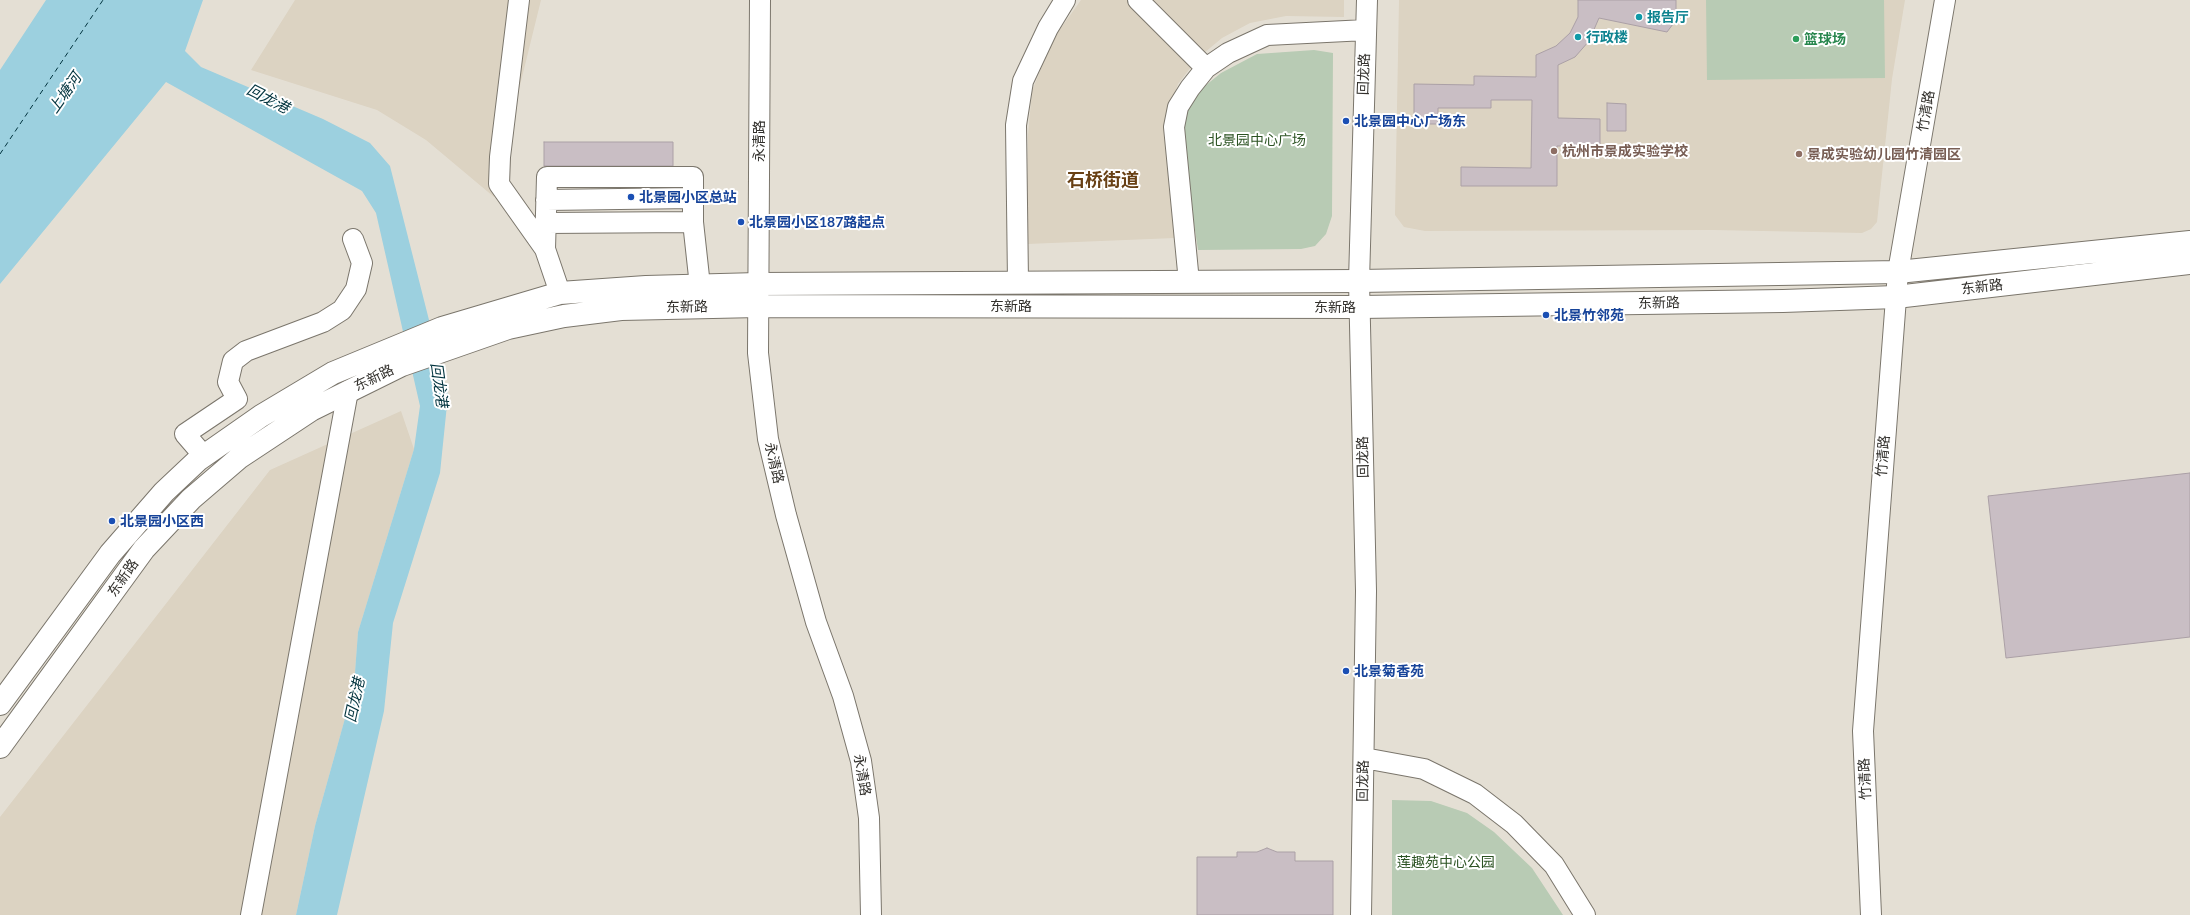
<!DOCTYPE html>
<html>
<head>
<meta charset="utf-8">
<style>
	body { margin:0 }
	canvas { display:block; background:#e4dfd4 }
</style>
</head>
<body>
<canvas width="2190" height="915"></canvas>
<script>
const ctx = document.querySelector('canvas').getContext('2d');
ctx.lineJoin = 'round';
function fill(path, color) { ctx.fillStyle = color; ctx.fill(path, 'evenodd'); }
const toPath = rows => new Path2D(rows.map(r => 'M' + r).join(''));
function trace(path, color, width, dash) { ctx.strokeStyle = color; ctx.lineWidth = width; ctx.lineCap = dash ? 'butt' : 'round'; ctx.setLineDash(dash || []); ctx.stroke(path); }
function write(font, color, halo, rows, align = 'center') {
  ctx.font = font + ' Lato,"Noto Sans SC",sans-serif'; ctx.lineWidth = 4; ctx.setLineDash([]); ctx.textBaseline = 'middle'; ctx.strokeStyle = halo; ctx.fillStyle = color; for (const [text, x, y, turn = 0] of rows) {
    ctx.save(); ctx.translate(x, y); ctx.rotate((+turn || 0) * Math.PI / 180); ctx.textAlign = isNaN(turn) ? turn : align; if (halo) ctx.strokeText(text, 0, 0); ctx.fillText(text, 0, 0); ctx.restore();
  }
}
fill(toPath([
	[295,0,541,0,512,118,508,174,494,197,426,140,377,110,251,70],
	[1081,0,1344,0,1344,17,1286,16,1250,23,1222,38,1198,58,1178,84,1167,114,1175,238,1027,244,1028,135,1032,91,1053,39],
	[1399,0,1905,0,1892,79,1877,222,1871,229,1862,233,1713,230,1425,231,1404,227,1395,215],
	[401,411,414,449,358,632,354,686,315,826,296,915,0,915,0,817,270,470]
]), '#dcd3c2');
fill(toPath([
	[1706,0,1884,0,1885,78,1707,80],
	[1314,50,1333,53,1332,216,1326,234,1315,246,1301,249,1198,250,1182,143,1182,117,1195,94,1221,73,1257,54],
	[1392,800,1431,801,1467,813,1494,832,1532,868,1563,915,1392,915]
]), '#b8cbb4');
fill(toPath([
	[46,0,203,0,185,51,201,67,323,119,370,143,390,166,448,395,440,473,393,623,384,711,337,915,296,915,315,826,354,686,358,632,414,449,420,406,376,213,362,191,166,82,0,284,0,70]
]), '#9cd0df');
trace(toPath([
	[0,154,103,0]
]), '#01333e', 1, [5, 4]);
const building = toPath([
	[1578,0,1676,0,1676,16,1673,24,1667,32,1599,18,1589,41,1575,57,1558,65,1558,118,1600,119,1600,146,1557,146,1557,186,1461,186,1461,167,1531,168,1532,100,1491,100,1491,108,1438,108,1438,124,1414,124,1414,84,1474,85,1474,76,1536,77,1536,55,1556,46,1570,33,1578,17,1578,0],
	[1607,103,1626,104,1626,131,1607,131,1607,103],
	[544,142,673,142,673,166,544,166,544,142],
	[2190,473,2190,637,2006,658,1988,496,2190,473],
	[1267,848,1277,852,1295,852,1295,861,1333,861,1333,915,1197,915,1197,857,1237,857,1237,852,1257,852,1267,848]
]);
fill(building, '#c9bec4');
trace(building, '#aba0a6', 1);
const minor = toPath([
	[519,0,500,157,499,184,545,249,560,293],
	[760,0,758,353,768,439,786,515,816,622,843,696,861,761,869,818,871,915],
	[1138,0,1206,68],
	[546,200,693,198],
	[546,223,693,222],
	[545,249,547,177,693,177,693,222,700,286],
	[1018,282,1016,125,1023,81,1048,28,1065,0],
	[1189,282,1174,127,1178,107,1190,88,1206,68,1228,53,1267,35,1366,30],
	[204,456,185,434,237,399,228,382,233,361,246,351,323,322,342,310,356,289,362,263,353,239],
	[1364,758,1424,769,1475,794,1514,824,1554,865,1585,915],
	[251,915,348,391],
	[1361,915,1366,591,1359,281,1367,0],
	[1871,915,1863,731,1898,272,1945,0]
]);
const major = toPath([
	[0,704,110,554,164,492,198,460,261,416,333,373,442,328,560,293,646,287,758,284,1359,281,1898,272,2190,242],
	[0,747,144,549,191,499,240,457,311,410,402,365,508,328,564,316,621,309,758,306,1360,307,1783,301,1896,297,2190,263]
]);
trace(minor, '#7b766c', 22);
trace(major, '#7b766c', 24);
trace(minor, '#fff', 20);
trace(major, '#fff', 22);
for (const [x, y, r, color] of [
	[1639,17,4,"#0f9aa8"],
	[1578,37,4,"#0f9aa8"],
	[1796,39,4,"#2e9e5b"],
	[1346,121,4,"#1a4fb4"],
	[1554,151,4,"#8d6e63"],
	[1799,154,4,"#8d6e63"],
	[631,197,4,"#1a4fb4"],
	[741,222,4,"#1a4fb4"],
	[1546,315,4,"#1a4fb4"],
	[112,521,4,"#1a4fb4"],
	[1346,671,4,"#1a4fb4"]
]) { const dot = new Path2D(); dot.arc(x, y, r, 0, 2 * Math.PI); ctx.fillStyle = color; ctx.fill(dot); trace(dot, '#fff', 1.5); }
write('bold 14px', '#0d838f', '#fff', [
	["报告厅",1647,17],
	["行政楼",1586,37]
], 'left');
write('bold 14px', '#27864d', '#fff', [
	["篮球场",1804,39]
], 'left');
write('14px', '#32302c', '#fff', [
	["回龙路",1364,74,-88],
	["竹清路",1926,111,-80],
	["永清路",759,141,-90],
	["东新路",1982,287,-7],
	["东新路",1659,303,-1],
	["东新路",1011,306],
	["东新路",687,307,-1],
	["东新路",1335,307],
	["东新路",374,378,-26],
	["竹清路",1883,456,-85],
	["回龙路",1363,457,-91],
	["永清路",774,463,77],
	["东新路",123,578,-55],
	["永清路",862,775,80],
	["竹清路",1865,779,-93],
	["回龙路",1363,781,-89]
]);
write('bold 14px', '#164399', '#fff', [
	["北景园中心广场东",1354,121],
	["北景园小区总站",639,197],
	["北景园小区187路起点",749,222],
	["北景竹邻苑",1554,315],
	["北景园小区西",120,521],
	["北景菊香苑",1354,671]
], 'left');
write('14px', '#2c5323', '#fff', [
	["北景园中心广场",1257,140],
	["莲趣苑中心公园",1446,862]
]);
write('bold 14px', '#785e54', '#fff', [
	["杭州市景成实验学校",1562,151],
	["景成实验幼儿园竹清园区",1807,154]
], 'left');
write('italic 15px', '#01333e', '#fff', [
	["上塘河",65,93,-55],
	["回龙港",268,99,27],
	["回龙港",439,385,82],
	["回龙港",355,700,-78]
]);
write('bold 18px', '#684014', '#fff', [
	["石桥街道",1103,180]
]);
</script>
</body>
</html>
